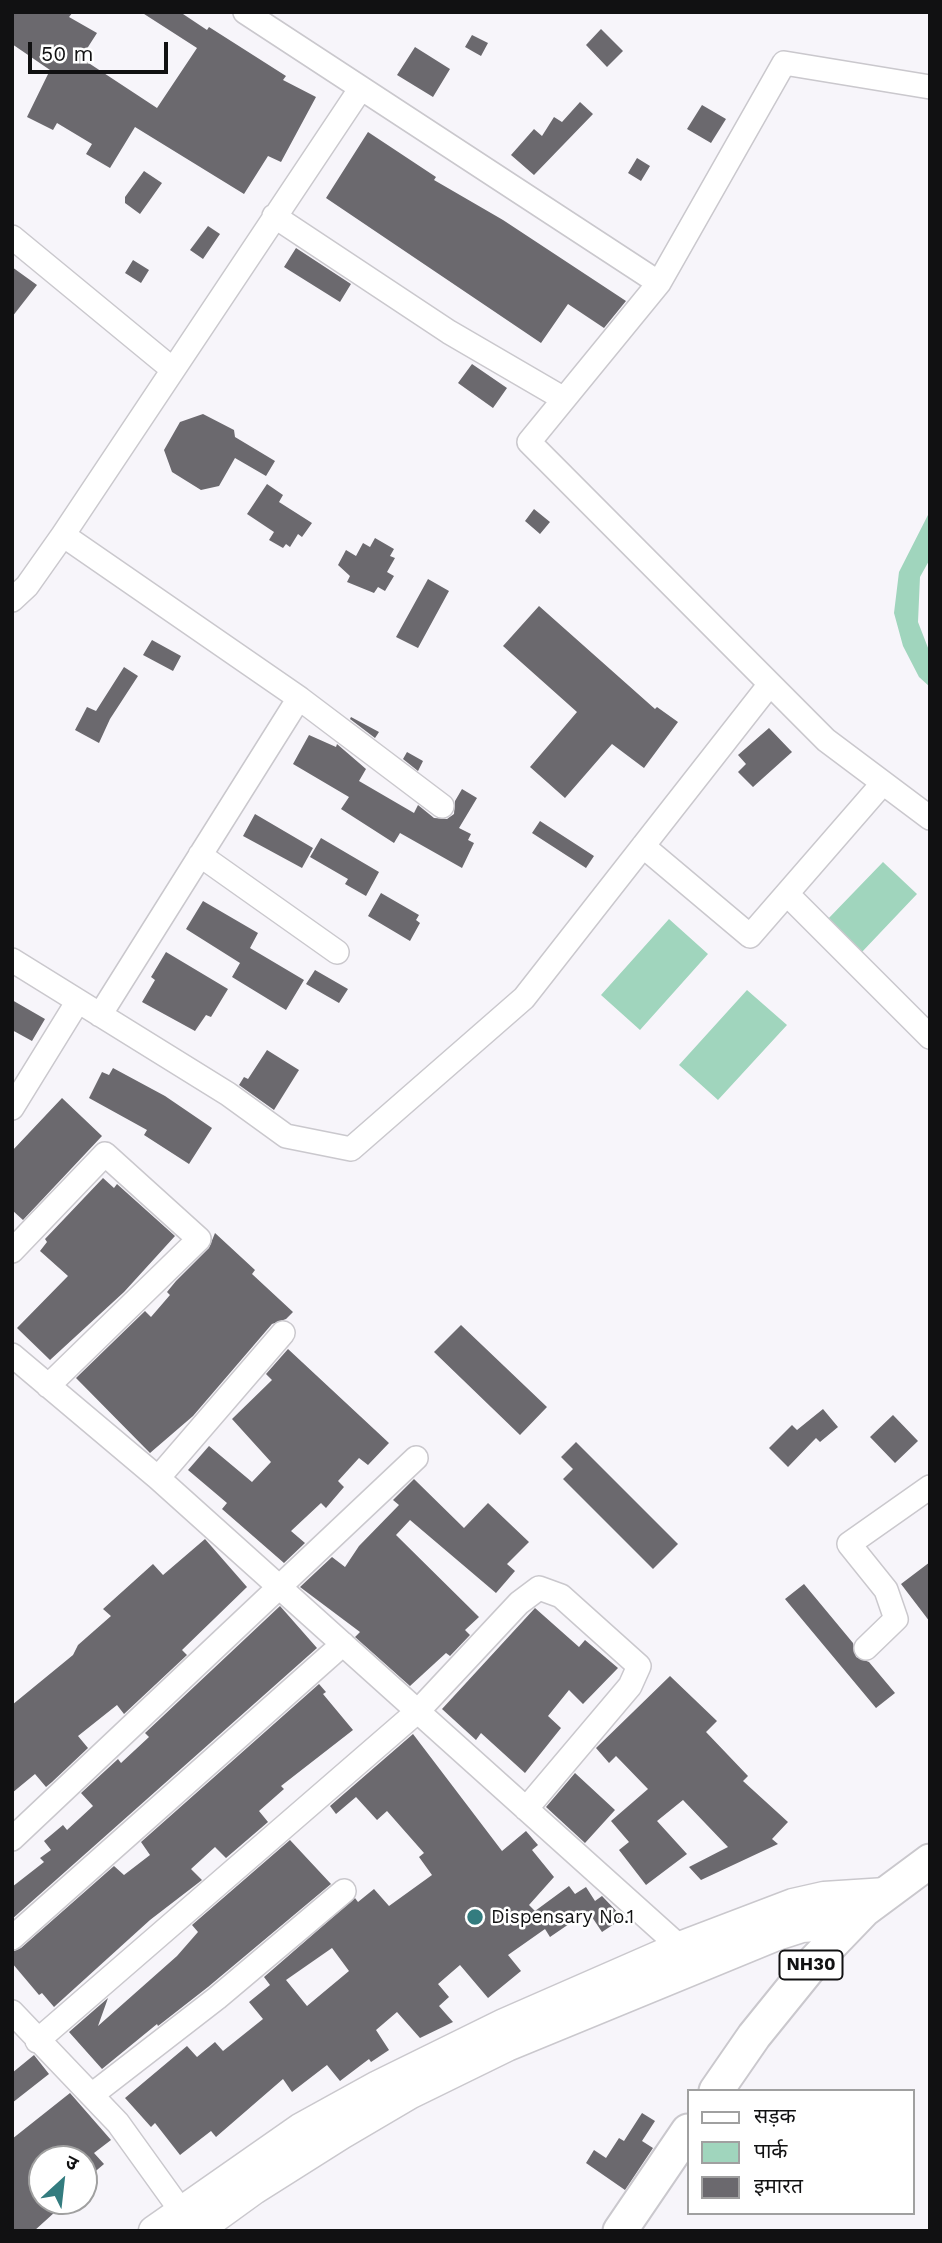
<!DOCTYPE html>
<html>
<head>
<meta charset="utf-8">
<style>
	body { margin:0 }
	#map { position:relative; width:942px; height:2243px; overflow:hidden; background:#f7f5fa; font-family:"Work Sans","Noto Sans Devanagari",sans-serif }
	canvas { display:block }
	.frame { position:absolute; inset:0; border:14px solid #111112; pointer-events:none }
	.legend { position:absolute; left:687px; top:2089px; width:228px; height:126px; box-sizing:border-box; background:#fff; border:2px solid #a0a0a0; margin:0; padding:9px 12px; list-style:none; font-size:21px; color:#111112 }
	.legend li { display:flex; align-items:center; gap:14px; height:35px }
	.legend b { width:35px; border:2px solid #a0a0a0 }
	.north { position:absolute; left:28px; top:2145px; width:70px; height:70px; box-sizing:border-box; background:#fff; border:2px solid #a0a0a0; border-radius:50%; rotate:27deg; font-size:19px; font-weight:700; line-height:28px; text-align:center; color:#111112 }
	.north::after { content:''; display:block; margin:auto; width:24px; height:32px; background:#337c7f; clip-path:polygon(50% 0,100% 100%,50% 72%,0 100%) }
	.scale { position:absolute; left:28px; top:42px; width:140px; height:32px; box-sizing:border-box; border:4px solid #111112; border-top:0; padding-left:9px; font-size:21px; line-height:24px; white-space:nowrap; color:#111112; -webkit-text-stroke:5px #fff; paint-order:stroke }
</style>
</head>
<body>
<div id="map">
<canvas width="942" height="2243"></canvas>
<div class="frame"></div>
<ul class="legend">
<li><b style="height:9px;background:#fff"></b>सड़क</li>
<li><b style="height:19px;background:#a0d5bd"></b>पार्क</li>
<li><b style="height:19px;background:#6b696e"></b>इमारत</li>
</ul>
<div class="north">उ</div>
<div class="scale">50 m</div>
</div>
<script>
const ctx = document.querySelector('canvas').getContext('2d');
ctx.lineJoin = 'round';
function fill(path, color) { ctx.fillStyle = color; ctx.fill(path, 'evenodd'); }
const toPath = rows => new Path2D(rows.map(r => 'M' + r).join(''));
function trace(path, color, width, dash) { ctx.strokeStyle = color; ctx.lineWidth = width; ctx.lineCap = dash ? 'butt' : 'round'; ctx.setLineDash(dash || []); ctx.stroke(path); }
function write(font, color, halo, rows, align = 'center') {
  ctx.font = font + ' "Work Sans",sans-serif'; ctx.lineWidth = 5; ctx.setLineDash([]); ctx.textBaseline = 'middle'; ctx.strokeStyle = halo; ctx.fillStyle = color; for (const [text, x, y, turn = 0] of rows) {
    ctx.save(); ctx.translate(x, y); ctx.rotate((+turn || 0) * Math.PI / 180); ctx.textAlign = isNaN(turn) ? turn : align; if (halo) ctx.strokeText(text, 0, 0); ctx.fillText(text, 0, 0); ctx.restore();
  }
}
fill(toPath([
	[930,511,930,559,920,577,918,622,930,653,930,687,919,677,903,646,894,613,899,572],
	[883,862,917,894,861,953,826,921],
	[669,919,708,954,640,1030,601,995],
	[747,990,787,1025,718,1100,679,1065]
]), '#a0d5bd');
fill(toPath([
	[12,12,73,12,69,17,97,33,81,58,157,108,197,48,141,12,180,12,207,30,209,27,286,76,283,80,316,97,281,162,268,156,244,194,135,127,110,168,86,154,92,144,57,123,53,130,27,117,50,70,12,44],
	[601,29,623,51,607,67,586,45],
	[472,35,488,43,481,56,465,47],
	[415,47,450,69,433,97,397,75],
	[580,102,593,114,534,175,511,155,534,129,542,136,554,117,562,122],
	[702,105,726,119,711,143,687,129],
	[368,132,436,177,434,180,503,220,626,301,604,328,568,304,541,343,326,198],
	[637,158,650,166,641,181,628,173],
	[144,171,162,183,140,214,125,203,125,197],
	[208,226,220,234,203,259,190,250],
	[296,248,351,284,340,302,284,267],
	[133,260,149,270,141,283,125,273],
	[12,267,37,285,12,317],
	[472,364,507,388,493,408,458,383],
	[203,414,234,430,235,437,275,461,266,476,235,458,219,486,201,490,172,472,164,450,180,422],
	[267,484,283,495,279,502,312,523,302,537,298,534,290,547,286,544,283,548,269,540,274,532,247,514],
	[534,509,550,522,540,534,525,521],
	[375,538,394,549,390,556,395,558,387,572,394,576,385,591,378,587,374,593,347,582,350,576,338,565,346,550,356,556,363,543,370,547],
	[428,579,449,591,418,648,396,637],
	[539,606,655,709,657,707,678,722,644,768,612,744,565,798,530,767,577,712,503,646],
	[152,640,181,656,173,671,143,655],
	[124,667,138,676,110,719,99,743,75,730,87,707,96,711],
	[351,717,379,732,375,738,350,719],
	[769,728,792,752,753,787,738,772,746,764,738,755],
	[309,735,336,747,337,744,366,769,359,781,414,813,418,805,434,818,447,819,454,814,455,801,462,789,477,798,459,828,471,834,468,840,474,843,462,868,400,833,394,843,341,809,349,797,293,764],
	[407,752,423,761,418,771,403,759],
	[255,814,313,848,302,868,243,836],
	[540,821,594,856,586,868,532,833],
	[321,838,379,872,366,896,345,884,348,879,310,857],
	[381,893,419,915,416,920,420,923,410,941,368,916],
	[203,901,258,933,250,948,304,980,286,1010,232,977,240,963,186,929],
	[166,952,228,989,211,1017,206,1015,195,1031,142,1002,155,980,151,977],
	[315,970,348,989,339,1003,306,984],
	[12,1000,45,1019,32,1041,12,1030],
	[267,1050,299,1070,274,1110,239,1085,244,1077,248,1079],
	[113,1068,165,1096,212,1128,189,1164,144,1135,147,1130,89,1098,102,1072,109,1075],
	[62,1098,102,1136,23,1220,12,1210,12,1151],
	[103,1178,114,1188,117,1184,175,1236,124,1292,50,1360,17,1328,68,1276,40,1251,47,1242,45,1239],
	[215,1233,255,1270,252,1274,293,1312,286,1319,272,1324,193,1416,150,1453,76,1378,145,1311,151,1317,170,1295,167,1292,176,1281,209,1248],
	[461,1325,547,1407,520,1435,434,1352],
	[288,1349,389,1443,368,1465,359,1458,338,1481,344,1487,326,1508,321,1503,291,1531,305,1543,284,1563,222,1509,227,1503,188,1470,209,1446,252,1482,271,1462,232,1419,272,1380,266,1374],
	[823,1409,838,1427,820,1442,816,1438,788,1467,769,1448,792,1425,797,1430],
	[893,1415,918,1441,895,1463,870,1437],
	[576,1442,678,1544,653,1569,563,1479,573,1469,561,1457],
	[414,1479,464,1528,488,1503,529,1542,507,1564,515,1571,496,1593,410,1520,396,1535,479,1617,465,1630,470,1635,450,1656,446,1653,410,1686,355,1637,360,1632,300,1587,332,1557,345,1567,359,1546,399,1505,393,1500],
	[205,1539,247,1587,182,1650,187,1655,124,1714,117,1705,78,1736,88,1748,52,1782,46,1787,35,1774,12,1793,12,1705,73,1655,78,1645,111,1616,103,1609,153,1564,163,1575],
	[930,1562,930,1622,901,1584],
	[804,1584,853,1643,856,1657,869,1662,895,1693,876,1708,785,1599],
	[280,1606,317,1648,12,1919,12,1887,44,1862,40,1858,51,1850,44,1841,63,1825,67,1830,93,1806,81,1793,118,1759,121,1763,149,1737,145,1733],
	[535,1608,579,1647,585,1640,618,1668,583,1704,569,1690,548,1716,561,1728,525,1773,481,1733,476,1740,442,1709],
	[670,1676,717,1721,706,1732,748,1776,743,1781,788,1822,772,1839,778,1844,701,1880,689,1867,728,1847,683,1800,657,1821,687,1854,646,1885,619,1850,629,1842,611,1821,648,1789,616,1756,609,1763,596,1748],
	[319,1684,326,1692,323,1694,353,1730,281,1786,284,1789,259,1811,268,1822,226,1858,215,1847,191,1869,202,1880,150,1920,54,2007,42,1993,39,1995,12,1963,12,1952,21,1948,114,1866,124,1875,150,1855,141,1842],
	[413,1734,502,1851,526,1831,538,1845,532,1850,554,1877,529,1905,535,1911,569,1886,575,1894,586,1887,595,1901,602,1896,623,1918,602,1932,588,1911,550,1937,545,1929,508,1955,521,1971,488,1998,460,1965,438,1984,449,1997,439,2006,453,2022,420,2038,397,2012,376,2030,389,2050,371,2062,369,2059,340,2081,327,2065,292,2092,283,2079,216,2137,211,2131,180,2155,155,2123,151,2127,125,2098,187,2046,197,2057,215,2042,223,2051,263,2019,249,2002,270,1985,264,1977,355,1898,358,1902,374,1889,389,1906,432,1875,419,1857,424,1853,387,1811,377,1820,356,1797,336,1814,330,1806],
	[332,1948,349,1971,307,2006,286,1980],
	[575,1773,615,1810,585,1843,546,1807],
	[290,1840,331,1884,208,1987,158,2026,157,2024,102,2069,69,2032,108,1998,98,2026,177,1956,198,1932,192,1925],
	[34,2055,49,2074,12,2103,12,2073],
	[70,2093,111,2140,94,2153,104,2164,84,2181,84,2159,42,2159,42,2201,55,2212,34,2231,12,2231,12,2139],
	[642,2113,655,2121,642,2141,653,2148,625,2190,586,2163,594,2150,606,2158,619,2138,624,2141]
]), '#6b696e');
const minor = toPath([
	[245,12,659,283],
	[930,87,784,63,659,283,529,442,826,740,930,818],
	[274,216,449,332,564,399],
	[12,237,171,368],
	[63,535,299,698,100,1015],
	[12,600,27,586,63,535,361,88],
	[299,698,442,806],
	[643,846,750,936,883,783],
	[200,855,337,952],
	[787,894,930,1037],
	[12,960,228,1094,286,1136,351,1149,524,998,770,684],
	[12,1108,78,1001],
	[12,1251,105,1154,199,1239,48,1386],
	[12,1355,158,1478,680,1947],
	[158,1478,283,1333],
	[866,1648,896,1619,886,1590,849,1544,930,1487],
	[12,1839,416,1458],
	[12,1938,343,1644],
	[12,2012,118,2123,182,2212],
	[37,2041,418,1711,519,1603,539,1588,561,1596,639,1666,630,1686,526,1809],
	[93,2094,217,1998,344,1891]
]);
const major = toPath([
	[154,2231,300,2129,378,2086,504,2024,680,1947,793,1904,824,1897,886,1893],
	[196,2231,254,2189,341,2134,409,2094,507,2046,777,1935,802,1927,852,1923]
]);
const highway = toPath([
	[716,2091,754,2036,813,1963,864,1910,930,1861],
	[620,2231,688,2131]
]);
trace(minor, '#cac8cd', 26);
trace(major, '#cac8cd', 33);
trace(highway, '#cac8cd', 37);
trace(minor, '#fff', 23);
trace(major, '#fff', 30);
trace(highway, '#fff', 33);
for (const [x, y, r, color] of [
	[475,1917,9,"#337c7f"]
]) { const dot = new Path2D(); dot.arc(x, y, r, 0, 2 * Math.PI); ctx.fillStyle = color; ctx.fill(dot); trace(dot, '#fff', 2.5); }
for (const [x, y, w] of [
	[811,1965,63]
]) { const box = new Path2D(); box.roundRect(x - w / 2, y - 14.5, w, 29, 5); ctx.fillStyle = '#fff'; ctx.fill(box); trace(box, '#111112', 2); }
write('bold 18px', '#111112', null, [
	["NH30",811,1965]
]);
write('19px', '#111112', '#fff', [
	["Dispensary No.1",491,1917]
], 'left');
</script>
</body>
</html>
